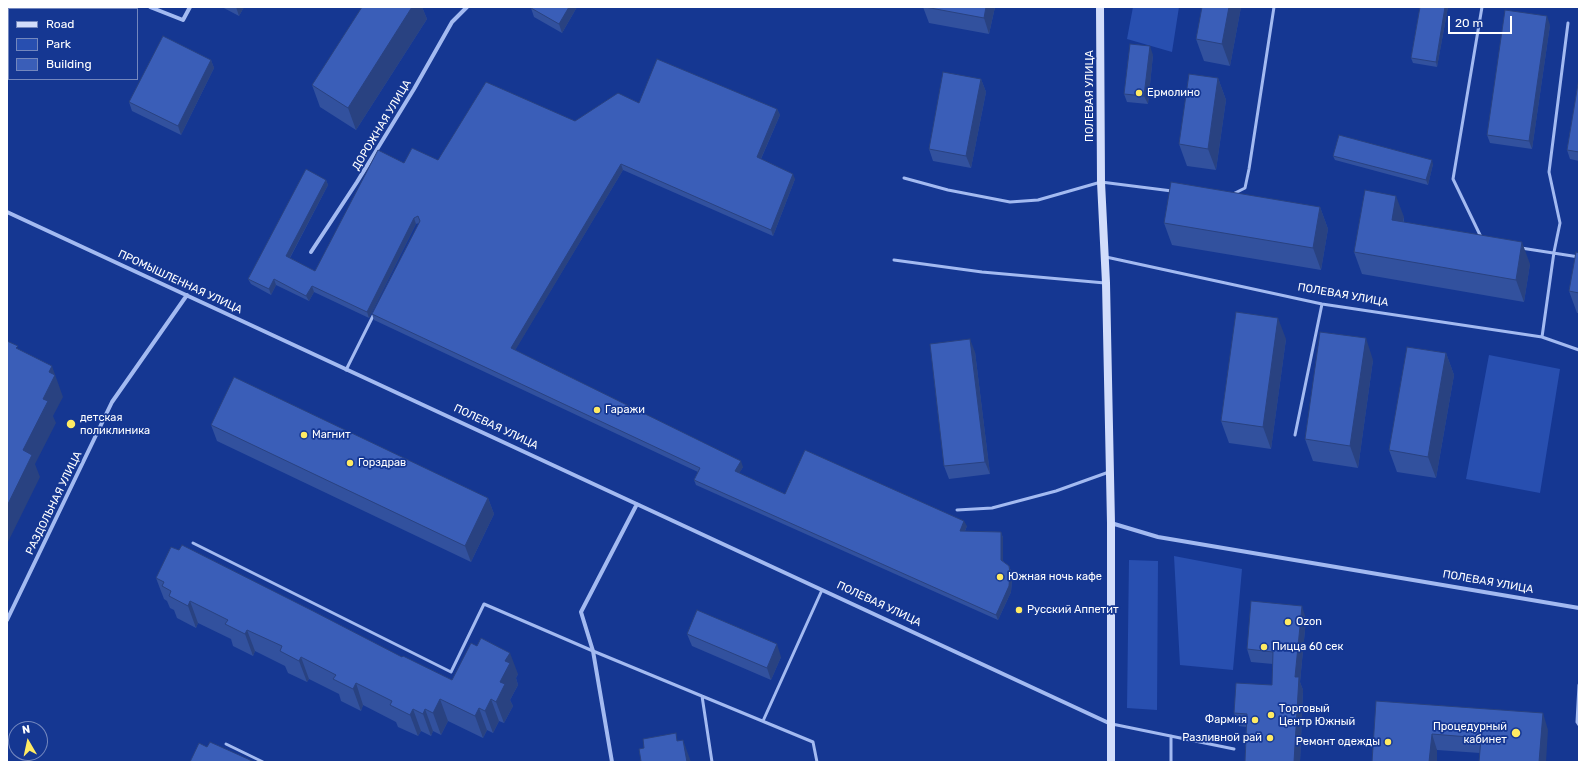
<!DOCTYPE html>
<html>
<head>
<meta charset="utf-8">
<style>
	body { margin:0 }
	#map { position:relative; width:1586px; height:769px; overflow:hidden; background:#153792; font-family:Rubik,sans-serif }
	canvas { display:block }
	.frame { position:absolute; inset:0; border:8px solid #fff; pointer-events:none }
	.legend { position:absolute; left:8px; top:8px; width:130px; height:72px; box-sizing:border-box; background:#153792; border:1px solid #7387be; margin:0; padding:5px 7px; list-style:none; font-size:12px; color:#fff }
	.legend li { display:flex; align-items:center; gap:8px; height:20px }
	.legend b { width:20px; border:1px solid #7387be }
	.north { position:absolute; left:8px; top:721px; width:40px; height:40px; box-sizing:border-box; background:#153792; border:1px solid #7387be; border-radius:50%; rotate:351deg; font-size:11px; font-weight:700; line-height:16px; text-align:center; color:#fff }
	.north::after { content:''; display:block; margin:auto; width:14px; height:18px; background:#ffeb63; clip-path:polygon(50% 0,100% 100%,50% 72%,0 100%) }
	.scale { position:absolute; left:1448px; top:16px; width:64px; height:18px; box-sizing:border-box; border:2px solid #fff; border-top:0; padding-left:5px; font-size:12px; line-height:14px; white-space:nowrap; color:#fff; -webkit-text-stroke:3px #153792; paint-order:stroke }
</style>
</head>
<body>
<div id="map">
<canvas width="1586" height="769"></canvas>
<div class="frame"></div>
<ul class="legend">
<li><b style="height:5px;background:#d2ddfb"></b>Road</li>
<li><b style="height:11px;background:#284fb0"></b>Park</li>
<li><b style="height:11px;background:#3a5eb8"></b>Building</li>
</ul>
<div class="north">N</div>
<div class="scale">20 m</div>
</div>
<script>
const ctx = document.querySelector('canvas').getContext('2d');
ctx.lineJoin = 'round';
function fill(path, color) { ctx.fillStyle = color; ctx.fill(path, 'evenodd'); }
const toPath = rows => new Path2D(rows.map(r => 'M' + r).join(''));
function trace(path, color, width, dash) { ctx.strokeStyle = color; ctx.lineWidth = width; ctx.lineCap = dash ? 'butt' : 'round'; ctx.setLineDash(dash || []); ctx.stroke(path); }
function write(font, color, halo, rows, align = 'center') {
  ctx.font = font + ' Rubik,sans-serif'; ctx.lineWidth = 3.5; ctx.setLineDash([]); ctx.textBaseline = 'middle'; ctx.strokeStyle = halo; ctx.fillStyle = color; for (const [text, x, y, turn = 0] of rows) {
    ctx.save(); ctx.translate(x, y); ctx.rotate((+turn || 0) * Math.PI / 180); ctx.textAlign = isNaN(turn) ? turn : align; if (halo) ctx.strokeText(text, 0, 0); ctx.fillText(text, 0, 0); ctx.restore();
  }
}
fill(toPath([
	[1133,7,1179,7,1172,52,1127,39],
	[1489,355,1560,369,1540,493,1466,479],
	[1174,556,1242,569,1233,670,1180,665],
	[1129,560,1158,561,1157,710,1127,708]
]), '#284fb0');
trace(toPath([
	[904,178,948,190,1010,202,1038,200,1101,182,1172,191],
	[1233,194,1245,188,1249,169,1274,7],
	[1481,237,1453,179,1482,7],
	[1521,248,1579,257],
	[1106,257,1322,304,1542,337,1579,350],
	[894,260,982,272,1105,283],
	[1542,337,1554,252,1560,223,1549,172,1568,23],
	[346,370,375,312],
	[1295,435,1322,304],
	[957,510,992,508,1056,491,1109,472],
	[193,543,451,672,484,604,593,651,813,742,817,762],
	[1579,685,1577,722,1579,725],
	[702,696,712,762],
	[763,721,822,590],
	[1112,724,1234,749],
	[1171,736,1171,762],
	[226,744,263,762]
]), '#a3baf1', 3);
trace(toPath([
	[150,7,183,20,190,7],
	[7,212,1111,724],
	[311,252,357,182,414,89,452,22,467,7],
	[1111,523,1158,537,1579,608],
	[7,620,112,402,187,295],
	[612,762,593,651,581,612,637,504]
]), '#a3baf1', 4);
trace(toPath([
	[1100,7,1101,182,1106,283,1111,523,1111,762]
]), '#d2ddfb', 8);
fill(toPath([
	[222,7,244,7,239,16],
	[412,7,422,7,427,19,356,130,320,107,312,85],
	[532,7,577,7,562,33,534,17,531,8],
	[923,7,995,7,989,34,929,23],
	[1241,7,1230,66,1204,61,1196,39],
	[1420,7,1448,7,1437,67,1413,63,1411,58],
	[1550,25,1532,149,1490,143,1487,135],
	[9,48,9,64,7,60,7,52],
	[1153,55,1148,104,1127,102,1124,94],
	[211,60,214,68,181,135,132,111,129,102],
	[1218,78,1226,100,1216,170,1187,166,1179,144],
	[1579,78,1579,161,1570,159,1567,150],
	[981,79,986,92,971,168,933,161,929,149],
	[639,103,777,109,780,115,761,159,795,179,773,236,623,170,515,350,743,467,739,473,785,494,967,526,965,531,1001,532,1003,538,1003,561,1009,566,1011,571,1012,579,1011,592,998,620,696,485,694,480,698,472,374,320,372,314,419,223,416,224,369,318,314,292,309,301,276,285,271,295,251,284,248,279,326,180,328,185,290,258,315,271,404,163,438,160],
	[1333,156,1433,164,1428,185,1335,160],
	[1320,207,1328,229,1321,270,1172,245,1164,223],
	[1404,217,1404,222,1530,264,1524,302,1362,274,1354,252],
	[1579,253,1579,313,1577,313,1569,291],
	[1286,339,1271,449,1229,443,1221,421],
	[975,352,990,474,949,479,944,466],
	[1446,353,1454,375,1436,478,1397,472,1389,450],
	[1373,360,1358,468,1313,461,1305,439],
	[211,425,488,498,494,514,471,562,217,441],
	[156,578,402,657,452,680,518,674,516,678,518,685,510,700,513,706,504,723,499,721,493,733,487,730,483,738,448,721,441,735,433,731,431,736,421,731,418,736,398,727,396,722,363,705,361,711,341,701,339,694,309,679,307,682,288,673,285,666,255,651,253,656,233,646,231,639,198,623,196,628,177,618,174,610,170,608,167,601,164,599],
	[1306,619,1300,682,1303,690,1300,762,1245,762,1246,727,1239,726,1234,713,1272,685,1273,664,1251,662,1247,649],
	[687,634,781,657,771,680,692,646],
	[1376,701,1548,730,1480,753,1437,750]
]), '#32519e');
fill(toPath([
	[77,7,83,7,84,9,76,9],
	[236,7,244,7,239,16],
	[412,7,422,7,427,19,356,130,348,108],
	[569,7,577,7,562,33,559,24],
	[986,7,995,7,989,34,984,18],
	[1229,7,1241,7,1230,66,1222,44],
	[1445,7,1448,7,1437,67,1436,62],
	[1547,16,1550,25,1532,149,1529,141],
	[1150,46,1153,55,1148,104,1144,96],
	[211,60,214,68,181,135,178,126],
	[1218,78,1226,100,1216,170,1208,149],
	[981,79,986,92,971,168,966,156],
	[777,109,780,115,759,163,757,157],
	[1432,160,1433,164,1428,185,1426,180],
	[621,164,623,170,513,354,511,348],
	[793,174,795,179,773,236,771,230],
	[326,180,328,185,288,261,286,256],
	[1396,196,1404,217,1400,242,1392,220],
	[1320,207,1328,229,1321,270,1313,248],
	[414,218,416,224,369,318,367,312],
	[1522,242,1530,264,1524,302,1516,280],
	[274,279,276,285,271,295,269,289],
	[312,286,314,292,309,301,306,296],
	[1278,318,1286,339,1271,449,1263,427],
	[1366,338,1373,360,1358,468,1350,446],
	[970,339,975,352,990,474,985,462],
	[1446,353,1454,375,1436,478,1428,457],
	[52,366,63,397,53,416,56,423,35,464,40,477,7,544,7,506,23,450,49,372],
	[741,461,743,467,737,477,735,471],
	[488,498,494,514,471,562,465,546],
	[964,521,967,526,962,537,960,531],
	[1001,532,1003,538,1003,565,1001,560],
	[1009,566,1011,571,1012,579,1011,592,998,620,996,615],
	[190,601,198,623,196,628,188,606],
	[1302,606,1306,619,1300,682,1303,690,1300,762,1294,762,1295,677],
	[247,630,255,651,253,656,245,634],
	[777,644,781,657,771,680,767,668],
	[510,653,518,674,516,678,518,685,510,700,513,706,504,723,496,702,505,661],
	[301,657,309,679,307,682,299,661],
	[356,683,363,705,361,711,353,689],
	[440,699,448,721,441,735,433,713],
	[491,699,499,721,493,733,485,711],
	[479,708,487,730,483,738,475,716],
	[413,709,421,731,418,736,410,715],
	[425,709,433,731,431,736,423,714],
	[1543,713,1548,730,1546,762,1539,762],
	[1432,734,1437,750,1437,762,1429,762],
	[683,740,691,762,687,762]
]), '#294281');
const building = toPath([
	[28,7,77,7,76,9,27,9,28,7],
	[362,7,412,7,348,108,312,85,362,7],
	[532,7,569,7,559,24,531,8,532,7],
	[925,7,986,7,984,18,925,7],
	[1202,7,1229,7,1222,44,1196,39,1202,7],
	[1420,7,1445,7,1436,62,1411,58,1420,7],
	[1505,10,1547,16,1529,141,1487,135,1505,10],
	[163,36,211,60,178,126,129,102,163,36],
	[1130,44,1150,46,1144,96,1124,94,1130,44],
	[9,48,9,57,7,56,7,52,9,48],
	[657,59,777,109,757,157,793,174,771,230,621,164,511,348,741,461,735,471,785,494,805,450,964,521,960,531,1001,532,1001,560,1009,566,1010,573,1009,586,996,615,694,480,700,468,372,314,420,221,418,216,414,218,367,312,312,286,306,296,274,279,269,289,248,279,306,169,326,180,286,256,315,271,378,150,404,163,412,148,438,160,486,82,575,121,618,93,639,103,657,59],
	[943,72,981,79,966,156,929,149,943,72],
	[1189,74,1218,78,1208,149,1179,144,1189,74],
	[1579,78,1579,152,1567,150,1579,78],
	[1339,135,1432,160,1426,180,1333,156,1339,135],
	[1171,182,1320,207,1313,248,1164,223,1171,182],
	[1365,190,1396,196,1392,220,1522,242,1516,280,1354,252,1365,190],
	[1576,252,1579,253,1579,293,1569,291,1576,252],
	[1236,312,1278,318,1263,427,1221,421,1236,312],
	[1320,332,1366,338,1350,446,1305,439,1320,332],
	[970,339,985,462,944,466,930,344,970,339],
	[7,341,18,346,16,348,52,366,49,372,55,375,43,399,48,401,23,450,32,455,7,506,7,341],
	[1407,347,1446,353,1428,457,1389,450,1407,347],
	[234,377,488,498,465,546,211,425,234,377],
	[182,545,313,611,402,657,403,656,452,680,471,643,477,646,481,638,510,653,505,661,510,663,500,682,505,684,496,702,491,699,485,711,479,708,475,716,440,699,433,713,425,709,423,714,413,709,410,715,390,705,392,701,356,683,353,689,333,679,336,675,301,657,299,661,280,651,282,646,247,630,245,634,225,624,228,620,190,601,188,606,169,596,171,591,162,586,164,582,156,578,171,547,179,550,182,545],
	[1251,601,1302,606,1295,677,1299,677,1294,762,1245,762,1247,714,1234,713,1236,683,1272,685,1273,652,1247,649,1251,601],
	[697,610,777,644,767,668,687,634,697,610],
	[1376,701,1543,713,1539,762,1479,762,1481,738,1432,734,1429,762,1372,762,1376,701],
	[676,733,677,741,683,740,687,762,636,762,641,761,639,749,644,748,643,739,676,733],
	[210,742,248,759,254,762,190,762,199,743,207,747,210,742]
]);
fill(building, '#3a5eb8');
trace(building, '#294281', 1);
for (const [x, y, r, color] of [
	[1139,93,4,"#ffeb63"],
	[597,410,4,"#ffeb63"],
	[71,424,5,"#ffeb63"],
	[304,435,4,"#ffeb63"],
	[350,463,4,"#ffeb63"],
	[1000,577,4,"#ffeb63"],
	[1019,610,4,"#ffeb63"],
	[1288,622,4,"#ffeb63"],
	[1264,647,4,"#ffeb63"],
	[1271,715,4,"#ffeb63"],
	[1255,720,4,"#ffeb63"],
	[1516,733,5,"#ffeb63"],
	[1270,738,4,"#ffeb63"],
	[1388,742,4,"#ffeb63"]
]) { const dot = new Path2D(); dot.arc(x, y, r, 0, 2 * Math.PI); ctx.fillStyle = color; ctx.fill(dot); trace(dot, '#153792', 1.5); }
write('11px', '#fff', '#153792', [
	["Ермолино",1147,93],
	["Гаражи",605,410],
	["детская",80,418],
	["поликлиника",80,431],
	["Магнит",312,435],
	["Горздрав",358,463],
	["Южная ночь кафе",1008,577],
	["Русский Аппетит",1027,610],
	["Ozon",1296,622],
	["Пицца 60 сек",1272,647],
	["Торговый",1279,709],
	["Центр Южный",1279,722],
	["Фармия",1247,720,"right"],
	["Процедурный",1507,727,"right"],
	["кабинет",1507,740,"right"],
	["Разливной рай",1262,738,"right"],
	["Ремонт одежды",1380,742,"right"]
], 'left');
write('11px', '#fff', '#153792', [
	["ПОЛЕВАЯ УЛИЦА",1090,96,-90],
	["ДОРОЖНАЯ УЛИЦА",382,125,-59],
	["ПРОМЫШЛЕННАЯ УЛИЦА",180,282,25],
	["ПОЛЕВАЯ УЛИЦА",1343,295,10],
	["ПОЛЕВАЯ УЛИЦА",496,427,25],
	["РАЗДОЛЬНАЯ УЛИЦА",54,503,-64],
	["ПОЛЕВАЯ УЛИЦА",1488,582,10],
	["ПОЛЕВАЯ УЛИЦА",879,604,25]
]);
</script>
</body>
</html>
